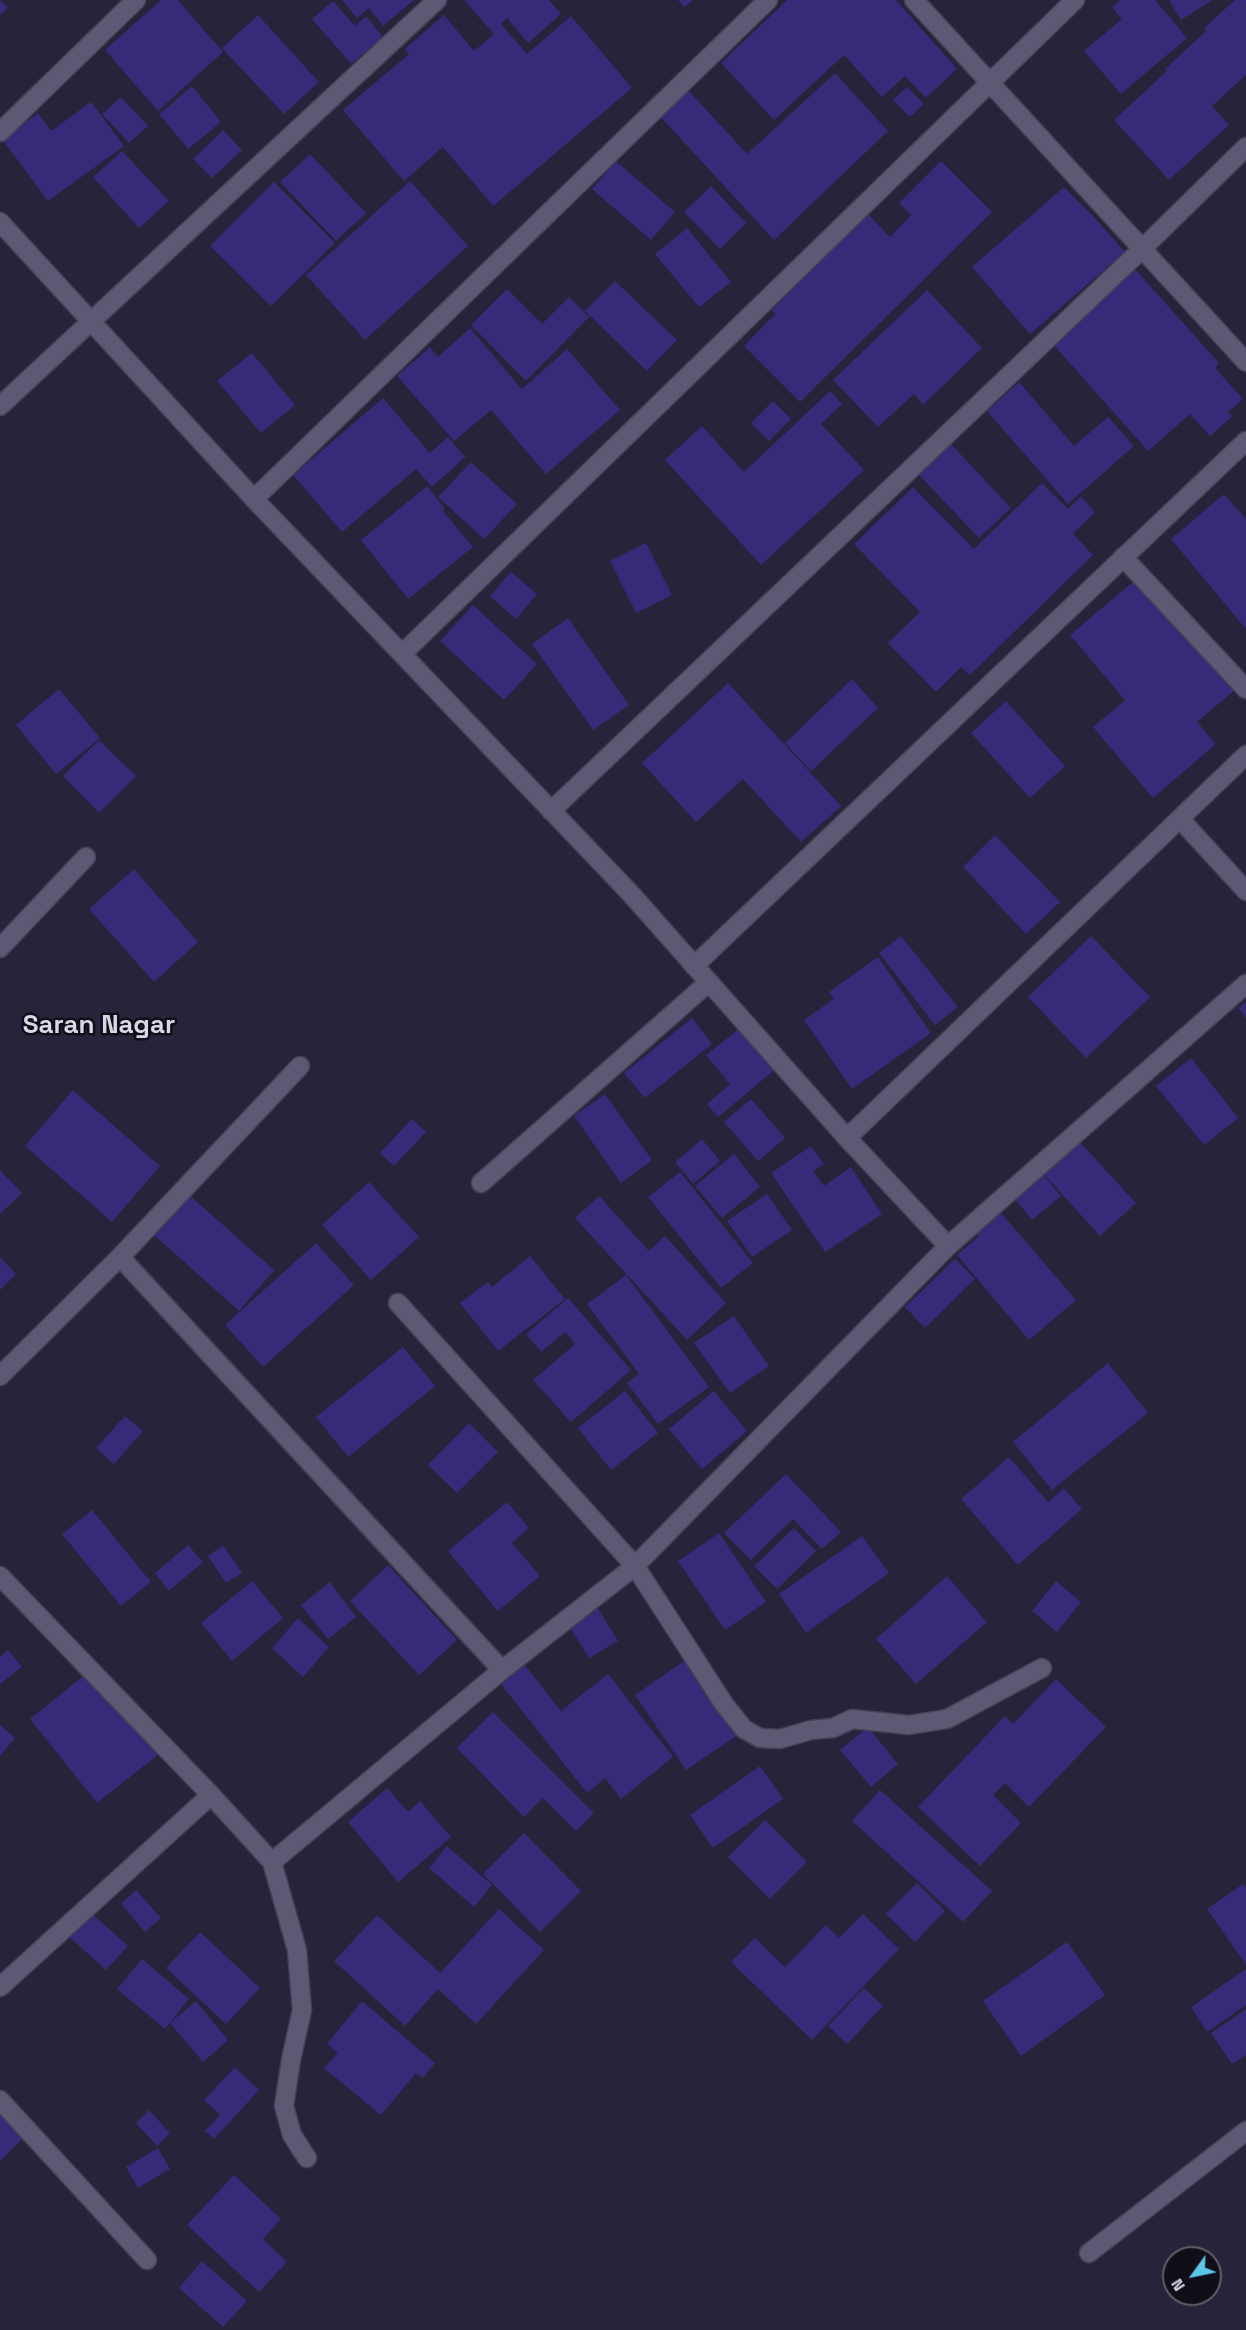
<!DOCTYPE html>
<html>
<head>
<meta charset="utf-8">
<style>
	body { margin:0 }
	#map { position:relative; width:1246px; height:2330px; overflow:hidden; background:#27233a; font-family:"Space Grotesk",sans-serif }
	canvas { display:block }
	.north { position:absolute; left:1162px; top:2246px; width:60px; height:60px; box-sizing:border-box; background:#100e19; border:2px solid #605e6b; border-radius:50%; rotate:237deg; font-size:16px; font-weight:700; line-height:24px; text-align:center; color:#d9d7e7 }
	.north::after { content:''; display:block; margin:auto; width:21px; height:27px; background:#5bc7e7; clip-path:polygon(50% 0,100% 100%,50% 72%,0 100%) }
</style>
</head>
<body>
<div id="map">
<canvas width="1246" height="2330"></canvas>
<div class="north">N</div>
</div>
<script>
const ctx = document.querySelector('canvas').getContext('2d');
ctx.lineJoin = 'round';
function fill(path, color) { ctx.fillStyle = color; ctx.fill(path, 'evenodd'); }
const toPath = rows => new Path2D(rows.map(r => 'M' + r).join(''));
function trace(path, color, width, dash) { ctx.strokeStyle = color; ctx.lineWidth = width; ctx.lineCap = dash ? 'butt' : 'round'; ctx.setLineDash(dash || []); ctx.stroke(path); }
function write(font, color, halo, rows, align = 'center') {
  ctx.font = font + ' "Space Grotesk",sans-serif'; ctx.lineWidth = 5; ctx.setLineDash([]); ctx.textBaseline = 'middle'; ctx.strokeStyle = halo; ctx.fillStyle = color; for (const [text, x, y, turn = 0] of rows) {
    ctx.save(); ctx.translate(x, y); ctx.rotate((+turn || 0) * Math.PI / 180); ctx.textAlign = isNaN(turn) ? turn : align; if (halo) ctx.strokeText(text, 0, 0); ctx.fillText(text, 0, 0); ctx.restore();
  }
}
fill(toPath([
	[0,0,8,8,0,15],
	[161,0,178,0,223,52,158,111,105,50],
	[342,0,414,0,383,26,369,8,357,18],
	[464,0,549,0,561,14,528,43,507,18,501,24,527,54,571,16,632,88,493,206,443,147,404,181,343,110,409,54,405,49,444,15,474,51,494,34],
	[678,0,693,0,684,7],
	[787,0,896,0,957,69,926,98,905,76,882,97,844,55,774,120,721,63],
	[1120,0,1155,0,1187,38,1121,94,1084,51,1122,19,1112,7],
	[1169,0,1212,0,1181,20],
	[1235,0,1246,0,1246,75,1212,106,1229,125,1169,180,1114,120,1167,71,1165,69,1206,31,1204,28],
	[333,1,355,26,366,16,383,37,351,64,312,19],
	[258,15,319,82,284,114,222,48],
	[835,73,888,131,774,240,659,115,687,89,747,154],
	[192,86,221,122,188,149,159,114],
	[907,87,924,104,910,117,893,100],
	[121,97,148,126,129,143,102,114],
	[91,102,124,146,48,201,2,139,38,113,51,131],
	[223,130,242,150,212,178,193,159],
	[122,151,169,201,139,228,93,177],
	[310,154,366,213,336,241,280,182],
	[616,161,675,212,651,240,592,189],
	[941,161,992,212,800,402,744,346,775,314,771,310,868,214,890,237,911,215,899,203],
	[410,181,468,246,365,340,306,275],
	[274,182,335,243,271,306,210,246],
	[711,186,746,223,720,249,684,212],
	[1064,187,1092,215,1125,252,1030,334,972,267],
	[687,228,731,282,699,307,655,254],
	[1135,269,1219,363,1215,368,1243,399,1228,412,1233,416,1210,436,1190,414,1148,451,1052,343],
	[615,281,677,340,647,371,585,311],
	[507,289,542,324,569,297,589,317,526,381,471,325],
	[927,290,982,348,923,405,914,394,878,427,833,380],
	[470,328,522,389,567,349,620,410,546,474,491,410,454,441,397,376,430,347,438,357],
	[252,353,295,405,261,433,217,381],
	[1019,382,1074,446,1108,417,1134,446,1068,504,987,411],
	[830,391,842,404,821,424,864,470,761,565,665,460,702,426,744,472],
	[383,398,430,453,448,437,465,457,432,487,416,469,342,532,293,475],
	[773,401,791,419,769,441,751,423],
	[951,444,1011,508,979,538,919,475],
	[471,462,517,504,484,539,438,497],
	[1042,483,1068,509,1081,496,1095,512,1073,534,1093,555,970,675,961,667,936,692,888,643,920,612,854,544,913,487,974,549],
	[427,486,445,509,443,511,473,547,408,599,361,540],
	[1224,494,1246,519,1246,629,1171,539],
	[646,543,672,595,636,613,610,561],
	[511,572,537,594,516,619,490,596],
	[1139,577,1237,688,1197,722,1216,744,1153,798,1093,727,1125,700,1070,635],
	[473,605,537,664,504,700,440,641],
	[568,618,629,705,593,730,532,644],
	[852,679,878,708,811,771,785,743],
	[728,683,841,806,801,842,743,779,696,822,642,763],
	[59,689,100,738,56,774,16,725],
	[1006,701,1065,766,1030,798,971,733],
	[99,740,136,776,99,813,63,776],
	[995,835,1060,902,1026,934,963,867],
	[134,869,198,942,154,982,89,909],
	[901,936,958,1007,935,1025,879,953],
	[1091,936,1150,997,1086,1058,1028,997],
	[878,957,931,1033,852,1089,804,1020,834,999,829,992],
	[1246,1002,1246,1018,1238,1008],
	[692,1018,712,1044,645,1098,624,1073],
	[744,1025,778,1067,718,1117,707,1104,730,1084,706,1055],
	[1191,1058,1238,1118,1204,1145,1156,1086],
	[73,1090,160,1166,112,1222,25,1146],
	[605,1094,652,1160,621,1183,574,1116],
	[751,1099,785,1138,758,1161,724,1122],
	[412,1119,426,1132,394,1166,380,1153],
	[702,1139,720,1161,693,1184,675,1162],
	[1078,1140,1136,1203,1100,1236,1043,1173],
	[811,1146,824,1164,813,1171,824,1186,851,1167,882,1214,825,1252,771,1173],
	[734,1154,760,1187,722,1218,695,1186],
	[0,1170,22,1193,0,1214],
	[1040,1171,1061,1196,1032,1220,1012,1195],
	[680,1172,753,1263,721,1288,648,1197],
	[369,1182,419,1237,371,1280,322,1225],
	[188,1194,274,1270,239,1311,153,1234],
	[767,1194,792,1230,752,1257,727,1221],
	[599,1196,649,1251,665,1236,726,1303,687,1340,575,1218],
	[1001,1213,1076,1300,1029,1340,957,1255,979,1236,977,1234],
	[316,1243,354,1285,263,1367,225,1325],
	[530,1256,565,1299,498,1351,460,1303,488,1282,492,1287],
	[0,1257,16,1274,0,1290],
	[955,1259,975,1279,925,1328,905,1307],
	[626,1275,709,1387,658,1424,627,1383,639,1374,587,1304],
	[568,1298,631,1370,571,1422,533,1380,575,1344,565,1332,541,1352,526,1334],
	[734,1316,769,1366,730,1393,694,1343],
	[403,1347,435,1386,348,1457,316,1417],
	[1108,1363,1148,1413,1052,1490,1013,1442],
	[625,1391,658,1433,611,1470,578,1428],
	[714,1391,747,1431,702,1469,669,1429],
	[125,1416,143,1431,114,1464,96,1448],
	[469,1423,498,1452,457,1493,428,1465],
	[1009,1457,1048,1502,1064,1488,1082,1509,1018,1565,961,1499],
	[786,1474,841,1532,822,1549,793,1519,751,1560,724,1533],
	[507,1502,529,1528,512,1543,540,1576,498,1611,448,1551],
	[92,1510,151,1582,121,1606,62,1534],
	[794,1528,816,1551,777,1589,754,1566],
	[719,1533,766,1602,725,1630,678,1561],
	[862,1536,889,1573,806,1633,779,1594],
	[188,1545,203,1562,169,1591,155,1573],
	[223,1545,242,1573,226,1583,208,1556],
	[388,1565,457,1640,419,1675,350,1601],
	[947,1576,987,1622,916,1684,876,1639],
	[252,1581,283,1618,232,1661,201,1623],
	[1056,1581,1081,1602,1057,1632,1032,1611],
	[330,1582,356,1617,328,1639,301,1605],
	[597,1607,618,1641,589,1658,568,1624],
	[298,1618,329,1647,303,1677,272,1648],
	[8,1650,22,1667,0,1684,0,1657],
	[687,1659,738,1735,686,1770,635,1695],
	[524,1664,561,1711,608,1674,673,1757,621,1799,605,1778,587,1793,500,1683],
	[96,1666,164,1750,97,1803,30,1719],
	[1056,1679,1106,1727,1029,1807,1005,1783,993,1795,1021,1823,980,1866,918,1807,1005,1716,1013,1724],
	[493,1712,594,1813,576,1831,543,1798,524,1817,457,1748],
	[0,1725,15,1738,0,1756],
	[868,1727,898,1764,871,1787,840,1750],
	[760,1766,783,1799,713,1848,690,1815],
	[387,1788,408,1812,420,1801,451,1837,398,1882,348,1822],
	[880,1790,992,1891,963,1922,852,1821],
	[765,1820,807,1862,770,1899,728,1857],
	[524,1833,581,1891,540,1932,483,1874],
	[447,1846,492,1885,474,1907,429,1868],
	[917,1883,945,1911,915,1942,886,1914],
	[1243,1884,1246,1888,1246,1965,1207,1909],
	[136,1890,161,1918,145,1932,121,1904],
	[499,1909,544,1950,476,2024,438,1989,405,2026,334,1961,377,1915,440,1973],
	[88,1910,128,1946,106,1970,66,1934],
	[863,1914,899,1949,812,2040,731,1962,755,1938,785,1967,826,1925,839,1938],
	[200,1932,260,1988,226,2024,166,1968],
	[1067,1942,1105,1995,1021,2056,983,2001],
	[142,1959,189,1999,165,2029,117,1989],
	[1246,1969,1246,2005,1207,2032,1191,2007],
	[864,1988,883,2006,847,2044,828,2026],
	[196,2001,228,2040,203,2062,170,2023],
	[362,2001,435,2063,423,2078,416,2073,381,2115,324,2068,338,2053,327,2044],
	[1246,2009,1246,2055,1232,2064,1211,2033],
	[235,2067,259,2090,214,2139,205,2131,220,2115,204,2100],
	[149,2110,170,2133,157,2146,136,2123],
	[0,2114,23,2138,0,2161],
	[158,2148,170,2169,138,2188,126,2167],
	[234,2175,281,2219,263,2239,287,2262,259,2292,187,2225],
	[202,2261,247,2301,223,2327,179,2288]
]), '#372a79');
const minor = toPath([
	[914,0,1246,362],
	[0,132,136,0],
	[0,222,254,499,631,894,847,1138,948,1246,635,1566,502,1670,272,1862,211,1795,0,1987],
	[0,406,437,0],
	[254,499,768,0],
	[1123,557,1246,689],
	[402,654,1075,0],
	[551,811,1141,250,1246,147],
	[1180,819,1246,891],
	[0,948,86,857],
	[694,966,1246,441],
	[847,1138,1246,755],
	[481,1183,709,982],
	[948,1246,1246,984],
	[120,1257,502,1670],
	[398,1303,635,1566,724,1704,744,1729,760,1738,780,1739,811,1730,833,1728,852,1719,909,1725,947,1719,1042,1668],
	[0,1376,120,1257,300,1066],
	[0,1576,211,1795],
	[272,1862,297,1950,302,2010,291,2060,284,2106,292,2135,307,2158],
	[0,2100,147,2260],
	[1089,2253,1246,2131]
]);
trace(minor, '#454054', 21);
trace(minor, '#5d5974', 18);
write('bold 26px', '#d9d7e7', '#100e19', [
	["Saran Nagar",99,1026]
]);
</script>
</body>
</html>
